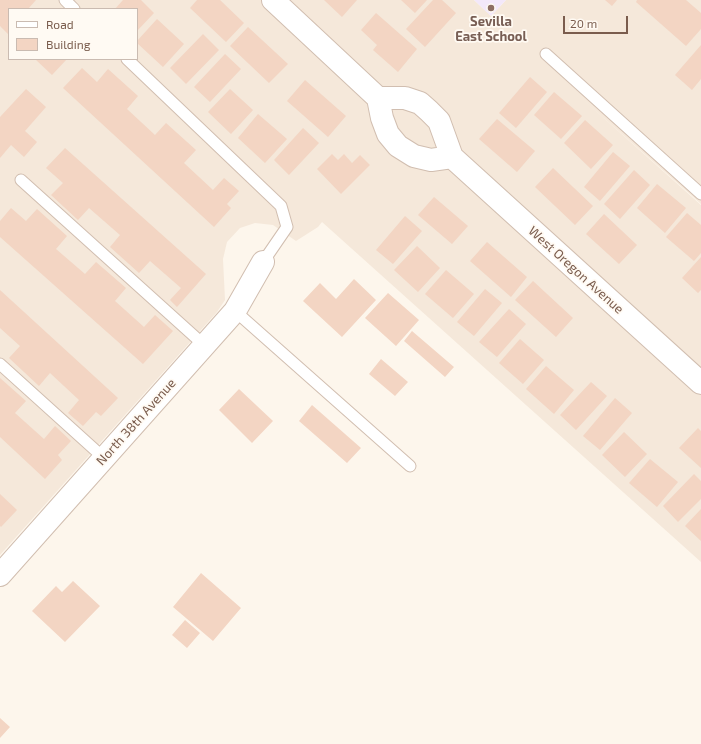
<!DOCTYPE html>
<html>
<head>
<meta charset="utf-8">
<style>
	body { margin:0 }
	#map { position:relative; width:701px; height:744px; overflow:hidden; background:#fdf6ec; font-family:"Exo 2",sans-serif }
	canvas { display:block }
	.legend { position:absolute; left:8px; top:8px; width:130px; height:52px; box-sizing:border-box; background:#fffaf3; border:1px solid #cabbb1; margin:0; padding:5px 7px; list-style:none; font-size:12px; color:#7a5c4d }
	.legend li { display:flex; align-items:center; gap:8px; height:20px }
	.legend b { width:20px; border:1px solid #cabbb1 }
	.scale { position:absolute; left:563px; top:16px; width:65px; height:18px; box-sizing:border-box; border:2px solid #7a5c4d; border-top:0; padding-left:5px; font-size:12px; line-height:14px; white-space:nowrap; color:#7a5c4d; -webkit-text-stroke:3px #fffaf3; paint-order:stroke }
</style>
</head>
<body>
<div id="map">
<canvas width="701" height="744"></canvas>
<ul class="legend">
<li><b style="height:5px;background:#fff"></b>Road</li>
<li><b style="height:11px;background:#f3d5c3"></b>Building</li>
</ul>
<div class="scale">20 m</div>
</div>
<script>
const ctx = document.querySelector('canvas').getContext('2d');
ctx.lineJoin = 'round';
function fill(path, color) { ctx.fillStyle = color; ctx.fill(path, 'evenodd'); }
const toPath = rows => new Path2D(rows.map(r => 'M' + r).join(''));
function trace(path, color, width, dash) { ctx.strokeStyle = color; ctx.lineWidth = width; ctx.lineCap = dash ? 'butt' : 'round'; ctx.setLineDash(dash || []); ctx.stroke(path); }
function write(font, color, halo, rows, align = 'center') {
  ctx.font = font + ' "Exo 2",sans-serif'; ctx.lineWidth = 3.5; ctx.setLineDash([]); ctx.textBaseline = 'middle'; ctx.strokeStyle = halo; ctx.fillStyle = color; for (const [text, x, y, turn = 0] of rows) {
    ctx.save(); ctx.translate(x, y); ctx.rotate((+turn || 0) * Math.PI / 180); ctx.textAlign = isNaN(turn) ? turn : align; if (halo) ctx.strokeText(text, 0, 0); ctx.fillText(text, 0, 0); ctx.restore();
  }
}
fill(toPath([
	[0,0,474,0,491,16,506,0,701,0,701,204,579,96,701,205,701,562,322,222,318,227,296,241,273,225,255,223,240,228,227,242,223,259,225,300,217,312,0,555],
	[9,9,137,9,137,59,9,59]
]), '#f5e8da');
fill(toPath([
	[474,0,506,0,491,16]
]), '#f3e8fa');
fill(toPath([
	[0,0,36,0,28,9,9,9,9,35,0,26],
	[123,0,141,0,154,13,137,31,137,9,115,9],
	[197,0,220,0,244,23,226,42,190,8],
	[324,0,357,0,342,17],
	[401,0,427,0,415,13],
	[433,0,442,0,456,13,425,47,406,29],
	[605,0,617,0,612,6],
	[637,0,686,0,701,13,701,29,686,46,636,2],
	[376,13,417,49,398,72,373,50,377,45,361,30],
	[157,19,184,44,163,67,137,43,137,41],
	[248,27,288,64,269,83,230,46],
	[203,34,219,50,186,84,170,68],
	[701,45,701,79,692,90,675,75],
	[225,54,241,69,210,102,194,87],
	[35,59,67,59,52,75],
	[82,68,97,82,108,69,138,96,127,109,155,135,166,123,196,150,184,163,213,190,224,178,239,191,227,204,231,208,214,227,63,88],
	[530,77,547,92,516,128,499,113],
	[305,80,346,116,328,137,287,101],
	[26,89,46,107,25,131,37,142,24,157,11,145,0,158,0,117],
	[230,89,253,110,231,134,208,112],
	[554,92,582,116,561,139,534,115],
	[258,114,287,139,265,163,238,138],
	[497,119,535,151,517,172,479,139],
	[585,120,613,145,591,169,564,143],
	[303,128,319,143,289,175,274,160],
	[65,148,206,274,177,307,170,300,181,288,150,261,139,273,110,247,120,235,89,208,78,220,51,195,63,183,46,168],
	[613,152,630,166,600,201,584,187],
	[332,154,338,160,344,154,352,163,360,155,370,165,341,194,317,169],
	[553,168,593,206,575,225,535,187],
	[634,170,650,185,620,219,604,204],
	[657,184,686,208,665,233,637,208],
	[434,197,468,226,452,244,418,215],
	[11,208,26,221,37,209,67,236,56,249,85,274,96,262,126,288,115,301,144,327,155,315,173,331,143,364,0,237,0,221],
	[687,213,701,225,701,253,694,261,666,237],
	[604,214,637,245,619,264,586,234],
	[405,216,422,231,393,264,376,250],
	[487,242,527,277,511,297,470,261],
	[417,246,440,268,418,292,394,270],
	[701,257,701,290,698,293,682,278],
	[446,270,474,294,453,318,425,294],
	[354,279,376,300,342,337,303,301,320,283,336,299],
	[533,281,573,318,556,337,515,300],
	[485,289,502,303,474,336,457,322],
	[0,290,118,398,101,416,96,412,83,426,68,413,79,400,50,373,39,386,9,358,20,346,0,328],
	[388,293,419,320,396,346,365,318],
	[509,309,526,324,497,357,479,342],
	[412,331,454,367,445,377,404,341],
	[520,339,544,360,523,384,499,363],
	[381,359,408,382,395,396,369,374],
	[546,366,574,390,554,414,526,389],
	[0,378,26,401,15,413,44,439,55,426,71,441,58,455,62,460,45,479,0,437],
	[591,382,607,396,576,430,560,415],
	[239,389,273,421,252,443,219,410],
	[615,398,632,413,600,450,583,436],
	[312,405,361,448,347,463,299,421],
	[698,428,701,431,701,468,679,448],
	[624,432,647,454,625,477,602,455],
	[650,459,678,482,657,507,629,483],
	[694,474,701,481,701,499,678,522,663,506],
	[0,494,17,510,1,527,0,526],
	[701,509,701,541,685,526],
	[201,573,241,608,213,641,173,607],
	[73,581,100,606,65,642,32,611,56,586,62,592],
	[185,620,200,633,187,648,172,635],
	[0,718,10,727,0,738]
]), '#f3d5c3');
const lane = toPath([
	[65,0,74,9],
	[546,54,701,194],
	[127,59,281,206,287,227,263,262],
	[21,180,204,345],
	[235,311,410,466],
	[0,364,104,458]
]);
const street = toPath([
	[273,0,378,98,382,118,388,134,398,146,414,156,431,160,452,157],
	[378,98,405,98,420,103,429,111,439,121,452,157,701,383],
	[0,575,235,311,263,262]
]);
trace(lane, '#d1beb0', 13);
trace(street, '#d1beb0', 24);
trace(lane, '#fff', 11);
trace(street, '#fff', 22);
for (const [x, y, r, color] of [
	[491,8,4,"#8d6e63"]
]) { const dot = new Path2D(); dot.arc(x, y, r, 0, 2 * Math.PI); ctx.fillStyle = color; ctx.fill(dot); trace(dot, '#fffaf3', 1.5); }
write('bold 13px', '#785e54', '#fffaf3', [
	["Sevilla",491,22],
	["East School",491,37]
]);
write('13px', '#7a5c4d', '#fffaf3', [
	["West Oregon Avenue",576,270,42],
	["North 38th Avenue",136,422,-48]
]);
</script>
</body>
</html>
